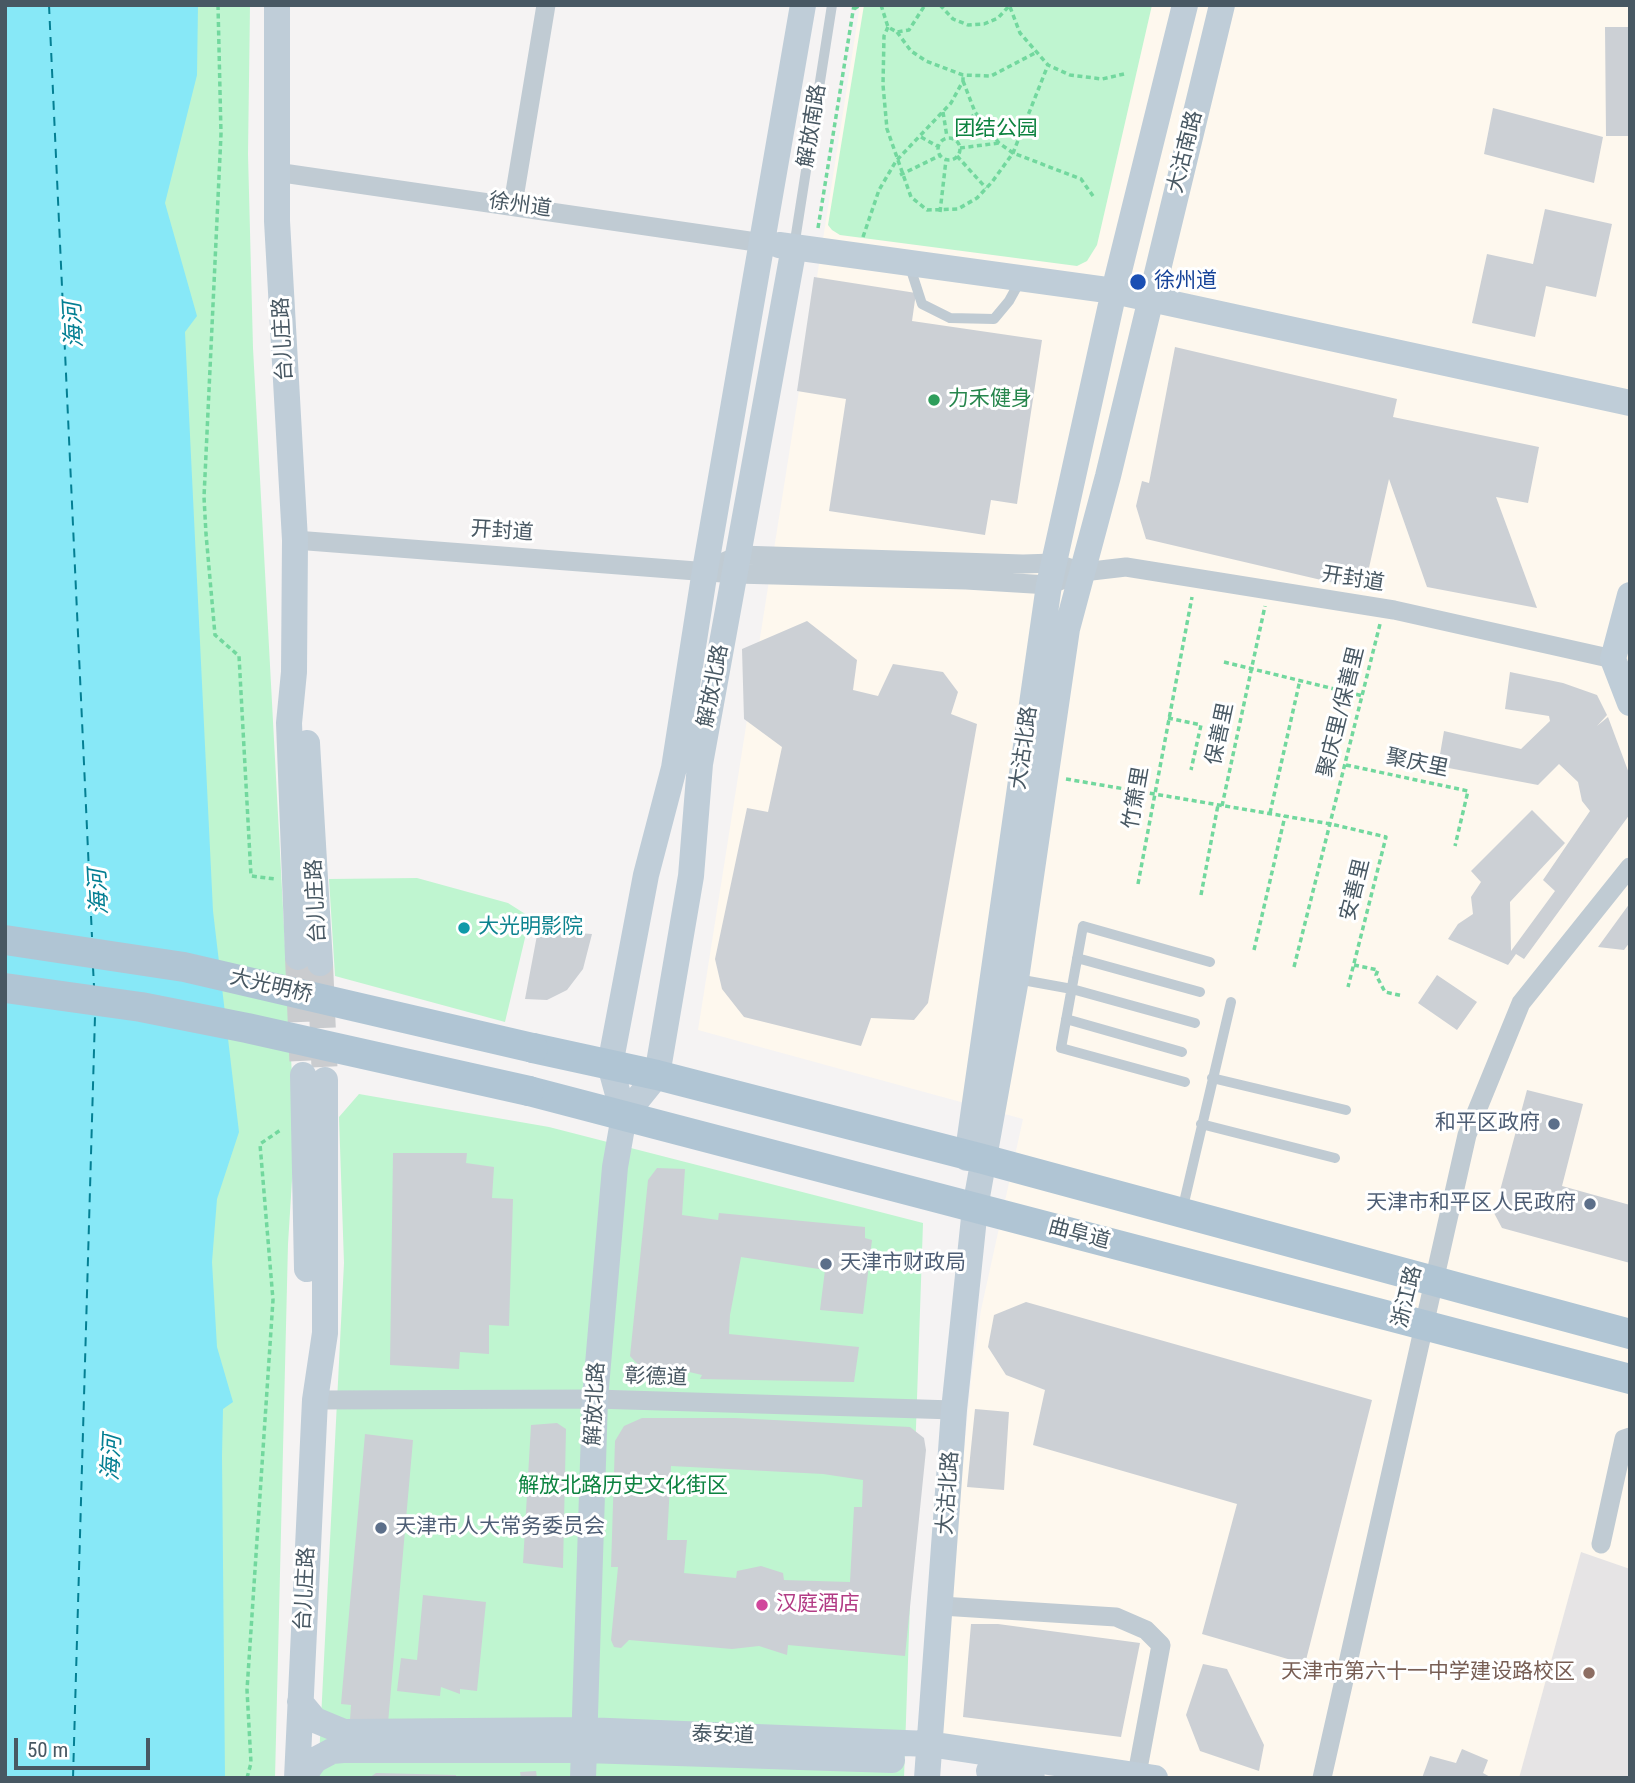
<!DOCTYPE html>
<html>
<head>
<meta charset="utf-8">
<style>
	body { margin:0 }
	#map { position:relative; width:1635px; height:1783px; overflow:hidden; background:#f5f3f3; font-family:"Roboto Condensed",sans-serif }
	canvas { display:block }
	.frame { position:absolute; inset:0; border:7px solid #485863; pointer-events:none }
	.scale { position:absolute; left:14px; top:1738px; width:136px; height:32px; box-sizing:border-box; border:4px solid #485863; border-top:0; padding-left:9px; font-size:21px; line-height:24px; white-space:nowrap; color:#485863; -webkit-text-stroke:5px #fff; paint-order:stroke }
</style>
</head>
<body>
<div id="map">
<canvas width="1635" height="1783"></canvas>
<div class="frame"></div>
<div class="scale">50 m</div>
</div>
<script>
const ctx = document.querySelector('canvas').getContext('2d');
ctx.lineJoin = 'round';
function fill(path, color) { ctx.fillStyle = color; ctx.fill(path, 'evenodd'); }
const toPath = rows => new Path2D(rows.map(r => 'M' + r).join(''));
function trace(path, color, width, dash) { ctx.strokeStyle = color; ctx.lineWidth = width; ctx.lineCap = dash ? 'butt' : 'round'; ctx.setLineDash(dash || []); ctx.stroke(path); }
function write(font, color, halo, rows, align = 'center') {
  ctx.font = font + ' "Roboto Condensed","Noto Sans SC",sans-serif'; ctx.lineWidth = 6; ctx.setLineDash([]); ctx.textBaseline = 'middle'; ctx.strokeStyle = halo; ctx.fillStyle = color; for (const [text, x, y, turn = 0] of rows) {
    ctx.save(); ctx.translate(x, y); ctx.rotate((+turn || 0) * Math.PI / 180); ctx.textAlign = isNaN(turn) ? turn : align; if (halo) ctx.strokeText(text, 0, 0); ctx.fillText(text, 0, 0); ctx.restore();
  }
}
fill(toPath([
	[860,5,1630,5,1630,1778,1078,1778,934,1754,971,1380,981,1310,1023,1119,698,1030]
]), '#fef8ee');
fill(toPath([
	[1581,1552,1630,1569,1630,1778,1519,1778]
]), '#e6e4e5');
fill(toPath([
	[5,5,250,5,248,154,253,348,295,1132,288,1244,275,1778,5,1778],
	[864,5,1152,5,1097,245,1087,261,1077,266,840,235,832,230,828,225],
	[417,878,508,903,530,917,505,1022,335,976,329,879],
	[359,1094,549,1127,923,1223,904,1778,318,1778,344,1263,339,1117]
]), '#bff5d0');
fill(toPath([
	[5,5,198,5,197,75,165,203,197,316,185,332,213,911,239,1132,217,1199,212,1262,217,1347,233,1402,223,1409,222,1456,225,1778,5,1778]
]), '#87e8f7');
trace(toPath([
	[49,5,92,937],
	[93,967,94,986],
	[73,1778,95,1016]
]), '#047f93', 2, [9, 7]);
fill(toPath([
	[1605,27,1630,27,1630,136,1606,136],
	[1493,108,1603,137,1594,183,1484,154],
	[1545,209,1612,224,1596,297,1546,286,1535,337,1472,323,1487,254,1533,264],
	[814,277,916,293,912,321,1042,340,1017,504,991,500,985,535,829,511,846,399,797,391],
	[1175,347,1397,399,1393,417,1539,447,1528,503,1496,497,1537,608,1427,587,1389,479,1364,590,1146,539,1136,506,1142,481,1149,483],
	[807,621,857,660,853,690,878,696,893,664,943,672,958,692,951,714,977,724,928,1003,914,1020,871,1018,861,1046,744,1017,722,989,715,959,747,808,768,812,782,747,744,719,742,649],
	[1510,672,1563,683,1597,695,1607,715,1597,726,1608,717,1630,776,1630,814,1524,959,1516,954,1508,965,1448,939,1458,924,1473,914,1471,897,1481,882,1471,871,1532,810,1565,843,1510,902,1511,951,1555,891,1543,880,1590,811,1582,801,1578,782,1559,764,1538,785,1438,766,1444,731,1521,749,1550,721,1549,716,1505,709],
	[1630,903,1630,942,1624,950,1598,947],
	[538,930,592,934,583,969,567,990,547,1000,525,999],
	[1437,975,1477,1002,1457,1030,1418,1003],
	[1527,1090,1583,1104,1562,1186,1630,1205,1630,1263,1502,1228,1494,1213],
	[393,1153,467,1153,466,1163,494,1167,492,1198,513,1199,509,1326,489,1325,489,1354,460,1352,459,1369,390,1365],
	[657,1168,685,1169,682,1215,718,1220,719,1213,865,1227,865,1238,872,1240,863,1314,820,1310,825,1270,741,1257,730,1315,729,1334,859,1347,854,1382,700,1379,702,1375,685,1371,643,1370,630,1356,648,1180],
	[1026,1302,1372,1400,1305,1664,1202,1634,1237,1504,1033,1445,1045,1390,1006,1375,988,1347,994,1315],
	[975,1409,1009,1412,1004,1490,967,1487],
	[642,1418,735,1418,910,1427,924,1438,926,1450,905,1656,788,1645,787,1655,759,1646,732,1649,629,1640,621,1648,614,1647,611,1640,618,1567,611,1567,615,1441,624,1426],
	[671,1466,823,1474,863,1480,862,1507,854,1507,850,1582,784,1580,783,1573,761,1566,737,1571,736,1578,684,1573,687,1540,667,1540],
	[557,1423,566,1429,563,1568,523,1563,531,1425],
	[365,1434,413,1440,388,1723,350,1720,351,1705,341,1704],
	[423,1595,486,1602,477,1691,460,1689,460,1694,441,1687,440,1696,397,1691,401,1658,417,1660],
	[971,1624,998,1624,1140,1643,1121,1737,963,1717],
	[1203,1664,1227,1669,1264,1745,1259,1771,1200,1751,1186,1715],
	[1462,1749,1488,1760,1483,1773,1492,1778,1422,1778,1430,1756,1456,1763],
	[536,1771,537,1778,521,1778,520,1772],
	[376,1773,456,1775,456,1778,369,1778]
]), '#ccd0d5');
trace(toPath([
	[298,957,303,1075],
	[320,963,325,1080]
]), '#cacccf', 26, [26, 13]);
trace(toPath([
	[218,5,221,134,204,497,206,534,215,635,239,656,251,876,275,879],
	[881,5,888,27,897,32,909,30,925,5],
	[940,5,953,19,968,25,984,24,998,18,1010,5],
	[1010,7,1020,33,1048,65,1070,75,1102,79,1124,74],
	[854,9,860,5],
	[888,27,884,36,883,85,887,129,911,197,927,210,958,209,977,198,992,182,1013,153,1048,65],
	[897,32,911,51,926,61,963,75,991,76,1035,53],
	[963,81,975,112,999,143,1013,153,1081,179,1093,196],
	[943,112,947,137],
	[921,137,937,146],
	'938 149a11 11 0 1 1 22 0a11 11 0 1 1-22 0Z',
	[955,139,975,113],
	[960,148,999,143],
	[957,156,986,188],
	[900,175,939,156],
	[940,212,946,160],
	[818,228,854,5],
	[863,237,879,190,896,161,951,103,963,81,963,75],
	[1224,662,1363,696],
	[1168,718,1201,725,1191,770],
	[1346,765,1468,791,1455,846],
	[1066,779,1331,824,1386,837,1348,987],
	[1222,806,1265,606],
	[1270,813,1300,680],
	[1138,884,1192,597],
	[1201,895,1218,805],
	[1254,950,1285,816],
	[1354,965,1378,970,1376,975,1385,992,1403,996],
	[1294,967,1380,624],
	[247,1778,251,1763,247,1690,273,1300,260,1144,282,1129],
	[611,1778,611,1776],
	[632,1778,657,1778]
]), '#72d89e', 3.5, [5, 3.5]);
trace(toPath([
	[794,247,832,5],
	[910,267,922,304,950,318,994,319,1009,301,1020,281],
	[1077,958,1200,992],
	[1017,979,1072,989,1195,1023],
	[1066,1019,1182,1052],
	[1212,1078,1346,1110],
	[1185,1082,1061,1048,1083,926,1210,962],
	[1201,1124,1335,1158],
	[1182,1211,1231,1002]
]), '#c0cbd3', 10);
trace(toPath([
	[276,172,763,243],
	[513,204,546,5],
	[295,540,735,574,966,580,1049,585,1083,572,1054,563,1023,564,740,555,705,570],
	[1083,572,1126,567,1394,610,1613,659],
	[315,1400,595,1399,954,1410],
	[1601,1544,1624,1439,1630,1437],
	[941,1606,1116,1617,1146,1630,1161,1645,1137,1774],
	[1322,1778,1467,1135,1521,1003,1630,867]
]), '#c0cbd3', 19);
trace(toPath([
	[277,5,277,221,295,540,294,672,289,723,298,957],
	[779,245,1114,291,1630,403],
	[1630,595,1613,659,1630,703],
	[307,743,320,963],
	[303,1075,307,1269],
	[624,1116,657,1075,691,876,700,764,794,247],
	[967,1158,1049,585,1114,291,1185,5],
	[300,1702,315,1720,344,1732,585,1730,929,1744,1155,1778],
	[989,1771,1032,1778],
	[297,1778,315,1400,325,1333,325,1080],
	[302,1778,315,1760,332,1751,343,1750,585,1750,892,1760],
	[583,1778,595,1399,615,1167,624,1116,610,1065,646,875,674,768,705,570,803,5],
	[927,1778,954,1410,975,1208,1016,979,1067,629,1108,476,1222,5]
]), '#bfcdd8', 26);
trace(toPath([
	[533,1048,657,1075,983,1159,1630,1334],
	[529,1091,1630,1379]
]), '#b0c5d4', 30);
trace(toPath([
	[5,940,184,967,533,1048],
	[5,988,141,1007,247,1028,529,1091]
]), '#b0c5d4', 30);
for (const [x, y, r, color] of [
	[1138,282,9,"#1a4fb4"],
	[934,400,7,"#2e9e5b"],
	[464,928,7,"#0f9aa8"],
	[1554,1124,7,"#5c6f8a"],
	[1590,1204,7,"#5c6f8a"],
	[826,1264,7,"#5c6f8a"],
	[381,1528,7,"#5c6f8a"],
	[762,1605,7,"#d1479c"],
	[1589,1673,7,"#8d6e63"]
]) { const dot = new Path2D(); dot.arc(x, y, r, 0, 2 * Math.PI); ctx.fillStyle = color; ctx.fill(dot); trace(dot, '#fff', 2.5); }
write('21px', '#485863', '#fff', [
	["解放南路",813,126,-81],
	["大沽南路",1186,152,-76],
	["徐州道",520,206,8],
	["台儿庄路",284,339,-93],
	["开封道",502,532,4],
	["开封道",1353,580,9],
	["解放北路",714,686,-79],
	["聚庆里/保善里",1342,712,-76],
	["保善里",1221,734,-78],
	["大沽北路",1025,748,-82],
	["聚庆里",1417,764,12],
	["竹箫里",1137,798,-80],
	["安善里",1356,890,-76],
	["台儿庄路",317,901,-93],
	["大光明桥",271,987,13],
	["曲阜道",1079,1235,15],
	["浙江路",1408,1297,-76],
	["彰德道",656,1378,2],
	["解放北路",596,1404,-87],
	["大沽北路",949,1493,-86],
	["台儿庄路",306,1589,-87],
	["泰安道",723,1736,2]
]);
write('21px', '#0d8340', '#fff', [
	["团结公园",996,130],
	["解放北路历史文化街区",623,1487]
]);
write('21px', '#164399', '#fff', [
	["徐州道",1154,282]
], 'left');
write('21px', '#27864d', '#fff', [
	["力禾健身",948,400]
], 'left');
write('21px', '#0d838f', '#fff', [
	["大光明影院",478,928]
], 'left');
write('21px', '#4e5e75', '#fff', [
	["和平区政府",1540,1124],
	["天津市和平区人民政府",1576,1204],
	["天津市财政局",840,1264,"left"],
	["天津市人大常务委员会",395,1528,"left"]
], 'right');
write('21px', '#b23c85', '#fff', [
	["汉庭酒店",776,1605]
], 'left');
write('21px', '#785e54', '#fff', [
	["天津市第六十一中学建设路校区",1575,1673]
], 'right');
write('italic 23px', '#047f93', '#fff', [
	["海河",75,325,-93],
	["海河",100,892,-93],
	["海河",113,1458,-87]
]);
</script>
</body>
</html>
